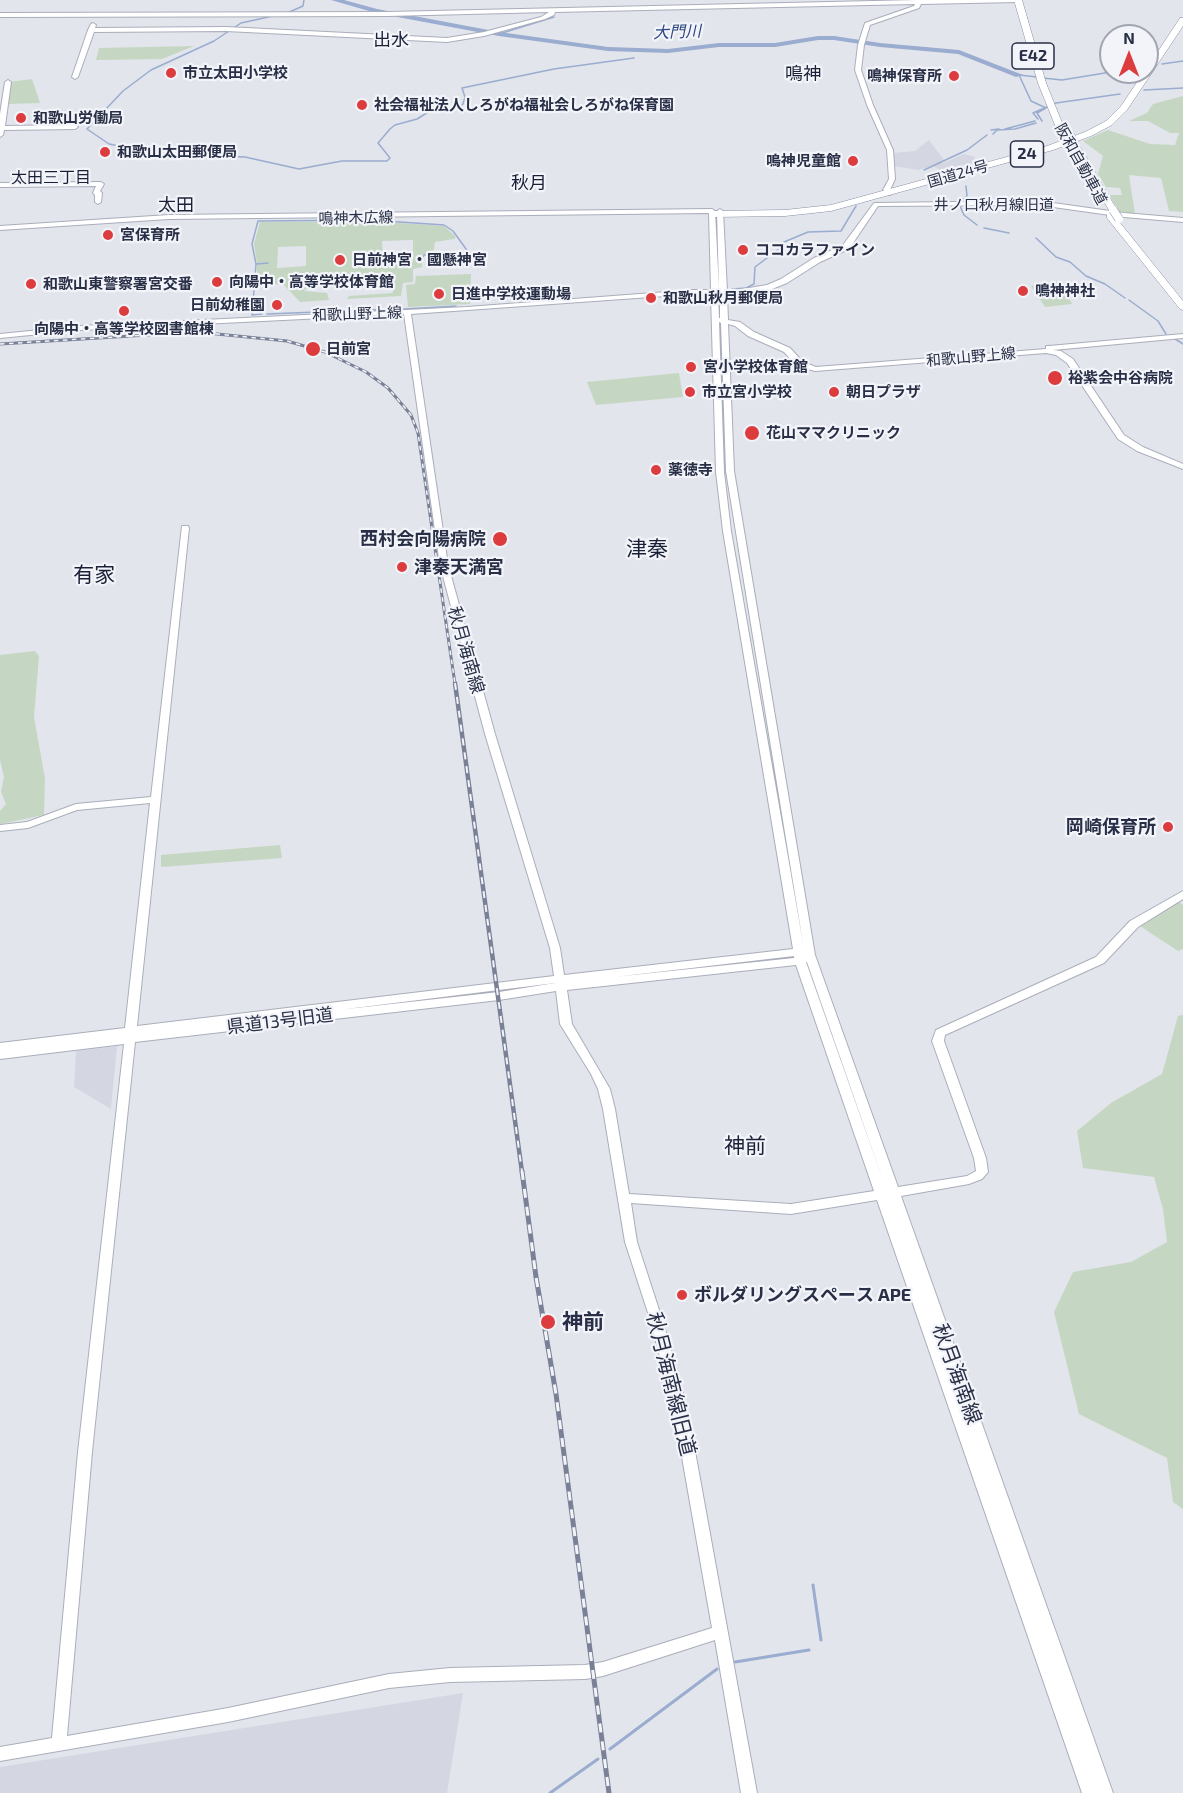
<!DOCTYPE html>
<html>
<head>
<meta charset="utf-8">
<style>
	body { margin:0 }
	#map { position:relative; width:1183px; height:1793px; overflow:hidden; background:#e2e5ec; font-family:"Exo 2",sans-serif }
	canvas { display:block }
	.north { position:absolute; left:1099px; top:24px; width:60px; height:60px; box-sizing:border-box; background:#f2f4f9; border:2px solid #a1a5b1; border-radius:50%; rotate:0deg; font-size:16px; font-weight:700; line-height:24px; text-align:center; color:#282f46 }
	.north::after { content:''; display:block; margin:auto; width:21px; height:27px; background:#dc3c3e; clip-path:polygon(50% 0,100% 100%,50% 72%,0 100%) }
</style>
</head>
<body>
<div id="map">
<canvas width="1183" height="1793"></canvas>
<div class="north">N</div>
</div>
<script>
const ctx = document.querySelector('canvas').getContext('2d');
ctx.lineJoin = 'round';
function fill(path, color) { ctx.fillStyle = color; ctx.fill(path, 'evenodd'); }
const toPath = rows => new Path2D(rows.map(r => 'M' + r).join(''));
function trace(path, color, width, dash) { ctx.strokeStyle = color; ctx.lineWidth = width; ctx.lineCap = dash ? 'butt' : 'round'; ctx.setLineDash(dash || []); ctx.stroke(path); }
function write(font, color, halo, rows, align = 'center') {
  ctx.font = font + ' "Exo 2","Noto Sans JP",sans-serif'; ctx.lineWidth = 4.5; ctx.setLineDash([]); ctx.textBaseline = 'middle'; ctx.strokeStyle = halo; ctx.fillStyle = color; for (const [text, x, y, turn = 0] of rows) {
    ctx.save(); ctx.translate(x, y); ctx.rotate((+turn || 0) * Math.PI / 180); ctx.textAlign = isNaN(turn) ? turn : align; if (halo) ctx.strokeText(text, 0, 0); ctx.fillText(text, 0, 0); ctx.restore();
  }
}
fill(toPath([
	[929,140,944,160,942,162,943,163,964,154,975,157,972,163,942,171,933,166,918,170,894,166,892,153,915,151],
	[117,1046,111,1109,74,1087,76,1051],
	[463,1693,447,1793,0,1793,0,1767]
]), '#d4d7e1');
fill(toPath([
	[194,46,162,59,96,60,99,48],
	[32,79,40,103,8,104,9,82],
	[1183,96,1183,212,1169,211,1161,178,1129,175,1135,214,1120,212,1109,195,1122,195,1120,188,1106,187,1098,174,1103,156,1083,141,1108,130,1150,144,1175,145,1179,133,1170,133,1148,121,1129,121,1147,113,1153,104],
	[371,221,444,226,456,237,454,239,435,242,433,254,422,255,422,267,413,269,413,282,403,283,401,296,347,299,349,296,393,293,392,278,314,281,304,291,327,293,329,300,300,302,284,285,257,282,257,263,254,244,260,222],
	[413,240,413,262,383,262,382,241],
	[306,246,306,266,277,268,278,247],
	[471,274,470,304,408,307,406,285,415,284,416,276],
	[1056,281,1064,288,1072,304,1045,307,1031,286],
	[679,373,683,397,596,405,587,382],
	[35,651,39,656,34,717,45,779,44,815,0,824,0,811,6,804,1,792,4,777,0,760,0,655],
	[280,845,282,858,161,867,161,855],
	[1178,901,1183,905,1183,949,1178,951,1140,926],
	[1183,1015,1183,1509,1173,1502,1167,1458,1079,1414,1054,1312,1073,1272,1131,1262,1167,1242,1163,1209,1154,1177,1083,1168,1077,1131,1111,1103,1162,1074,1178,1016]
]), '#c5d7c2');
trace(toPath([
	[287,13,303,6,304,0],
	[273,16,241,23,214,41,151,70,123,91,87,129,109,144,161,154,245,157,299,169,342,161,387,161,390,158,378,143,390,129,395,125,417,119,430,111,459,107,463,104,465,97,462,88,554,69,634,58],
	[499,34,554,17],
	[1162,64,1183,61],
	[1019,75,1037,77],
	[1019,75,1031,101,1046,108],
	[1043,78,1062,80,1111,72],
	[1144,90,1183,88],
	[1038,119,1033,113,1056,103,1120,94],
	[1042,121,1037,113,1046,108],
	[1005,129,1035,121],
	[991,130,999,129],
	[993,134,997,130,1015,129,1036,123],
	[924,170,967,150,987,135],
	[959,202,967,196,966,186],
	[960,206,964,215,977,225],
	[984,228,1009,233],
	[1036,238,1056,257,1070,262,1086,276,1105,284,1125,298],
	[423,257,424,255,450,254],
	[256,264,252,244,258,221,371,220,444,225,453,231,469,253],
	[732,289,746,288,754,284,755,267,779,249,784,242,808,232,841,231,856,206],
	[1129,300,1158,321,1166,334],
	[404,309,456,306],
	[262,314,252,315,256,264,268,263],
	[267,314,393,309],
	[1172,337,1183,344]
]), '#9aaccf', 1.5);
trace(toPath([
	[813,1585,821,1640],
	[735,1662,809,1650],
	[610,1749,717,1669],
	[550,1793,598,1759]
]), '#9aaccf', 3);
fill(toPath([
	[331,0,344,0,377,9,499,32,608,47,668,49,719,43,775,43,818,36,834,36,880,43,959,50,1023,75,1016,77,958,54,880,47,834,40,818,40,775,47,719,47,668,53,608,51,499,36,376,13,331,0]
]), '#9aaccf');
const secondary = toPath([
	[918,0,1020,0,1017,2,921,4,919,8,870,25,864,45,861,70,873,105,893,150,895,179,890,190,893,193,890,195,883,190,889,179,887,150,867,105,855,70,858,45,865,23,914,6,915,4,555,12,554,15,545,19,484,36,447,42,226,31,94,32,78,77,75,79,72,77,88,30,91,24,93,23,96,25,95,28,226,27,447,38,484,32,541,17,549,12,388,16,0,17,0,13,388,12,918,0],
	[8,80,11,82,5,126,75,125,78,127,75,129,4,130,3,135,0,137,0,114,5,82,8,80],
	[0,183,101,182,104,184,100,191,102,193,101,202,98,204,95,202,95,195,93,193,96,186,0,187,0,183],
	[1039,201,1124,213,1183,218,1183,222,1124,217,1039,205,878,206,849,249,820,262,787,283,772,289,727,295,728,320,740,322,754,332,790,348,803,362,816,367,1046,349,1046,346,1049,346,1183,334,1183,338,1053,350,1061,351,1073,359,1124,435,1143,447,1183,464,1183,469,1137,451,1118,439,1067,363,1056,355,1046,353,815,371,797,366,784,352,748,336,735,326,728,324,734,471,815,955,898,1187,967,1176,976,1171,974,1158,932,1041,936,1030,1096,957,1130,921,1183,891,1183,899,1138,927,1104,963,945,1035,944,1041,986,1158,988,1172,982,1179,969,1184,901,1196,1113,1793,1082,1793,877,1200,791,1214,631,1203,637,1242,662,1319,680,1380,693,1440,757,1793,741,1793,715,1640,603,1676,585,1679,450,1682,389,1688,228,1722,0,1761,0,1747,52,1738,78,1452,124,1044,0,1059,0,1051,3,1051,0,1051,0,1043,125,1028,150,803,77,810,28,828,0,831,0,825,27,822,76,804,151,797,182,526,188,526,189,528,137,1026,554,976,550,948,485,734,440,565,404,314,81,330,0,338,0,334,81,326,467,307,693,290,711,290,709,213,169,219,0,230,0,226,169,215,712,209,715,211,719,290,717,211,720,209,723,211,727,291,731,291,767,285,781,279,814,258,843,245,874,203,1039,201],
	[693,294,711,295,716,472,723,531,793,949,564,975,560,948,495,734,448,565,411,314,693,294],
	[718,295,720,295,720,318,719,318,718,295],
	[719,322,721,323,726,471,804,949,731,531,724,472,719,322],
	[794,956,794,958,614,977,794,956],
	[806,962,807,962,886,1189,806,962],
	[796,965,874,1191,791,1204,629,1194,615,1109,610,1089,572,1024,567,990,796,965],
	[555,983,499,992,338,1010,555,983],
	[556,991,560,1024,591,1074,598,1089,603,1109,625,1242,650,1319,666,1380,679,1440,712,1628,603,1662,585,1665,450,1668,389,1674,228,1708,67,1736,92,1452,135,1042,499,1000,556,991]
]);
const highway = toPath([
	[1014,0,1022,0,1046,83,1067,135,1066,137,1059,135,1038,83,1014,0],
	[1180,18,1183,18,1183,26,1127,110,1112,125,1091,136,1053,150,831,211,785,216,712,217,708,214,712,211,785,210,831,205,1047,146,1085,132,1106,121,1121,106,1144,72,1147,72,1147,68,1180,18],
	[1072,143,1079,145,1117,210,1116,212,1109,210,1071,145,1072,143],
	[1107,214,1113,214,1183,301,1183,310,1180,309,1107,218,1107,214]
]);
trace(secondary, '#aaaeba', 2);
trace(highway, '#888fa4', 1);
fill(secondary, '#fff');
fill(highway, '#fff');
const railFar2 = toPath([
	[0,344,197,332,287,341,325,352,366,372,388,388,411,415,418,433,455,684]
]);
const railFar1 = toPath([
	[455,683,522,1172]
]);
const rail = toPath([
	[522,1171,536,1277,556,1394,609,1793]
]);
trace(railFar2, '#7a8197', 3);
trace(railFar1, '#7a8197', 4.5);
trace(rail, '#7a8197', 5);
trace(railFar2, '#f2f4f9', 1.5, [4.5]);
trace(railFar1, '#f2f4f9', 2, [7]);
trace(rail, '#f2f4f9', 3, [9]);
const highwayBridge = toPath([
	[1069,133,1075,145],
	[1113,210,1119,219]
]);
trace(highwayBridge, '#888fa4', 9, []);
trace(highwayBridge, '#fff', 8);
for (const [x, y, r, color] of [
	[171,73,6,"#dc3c3e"],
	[954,76,6,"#dc3c3e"],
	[362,105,6,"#dc3c3e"],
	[21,118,6,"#dc3c3e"],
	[105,152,6,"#dc3c3e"],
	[853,161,6,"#dc3c3e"],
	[108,235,6,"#dc3c3e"],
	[743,250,6,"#dc3c3e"],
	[340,260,6,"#dc3c3e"],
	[217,282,6,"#dc3c3e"],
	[31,284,6,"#dc3c3e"],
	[1023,291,6,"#dc3c3e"],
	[439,294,6,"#dc3c3e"],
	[651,298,6,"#dc3c3e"],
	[277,305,6,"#dc3c3e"],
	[124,311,6,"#dc3c3e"],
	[313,349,8,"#dc3c3e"],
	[691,367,6,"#dc3c3e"],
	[1055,378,8,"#dc3c3e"],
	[690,392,6,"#dc3c3e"],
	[834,392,6,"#dc3c3e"],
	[752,433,8,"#dc3c3e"],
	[656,470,6,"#dc3c3e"],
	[500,539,8,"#dc3c3e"],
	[402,567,6,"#dc3c3e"],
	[1168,827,6,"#dc3c3e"],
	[682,1295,6,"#dc3c3e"],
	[548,1322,8,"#dc3c3e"]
]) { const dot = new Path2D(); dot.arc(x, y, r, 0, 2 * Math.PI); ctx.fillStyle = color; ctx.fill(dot); trace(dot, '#f2f4f9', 2); }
write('bold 15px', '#282f46', '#f2f4f9', [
	["市立太田小学校",183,73],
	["鳴神保育所",942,76,"right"],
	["社会福祉法人しろがね福祉会しろがね保育園",374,105],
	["和歌山労働局",33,118],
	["和歌山太田郵便局",117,152],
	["嗚神児童館",841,161,"right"],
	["宮保育所",120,235],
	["ココカラファイン",755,250],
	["日前神宮・國懸神宮",352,260],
	["向陽中・高等学校体育館",229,282],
	["和歌山東警察署宮交番",43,284],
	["鳴神神社",1035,291],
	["日進中学校運動場",451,294],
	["和歌山秋月郵便局",663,298],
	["日前幼稚園",265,305,"right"],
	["向陽中・高等学校図書館棟",124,329,"center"],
	["日前宮",326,349],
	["宮小学校体育館",703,367],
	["裕紫会中谷病院",1068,378],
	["市立宮小学校",702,392],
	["朝日プラザ",846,392],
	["花山ママクリニック",766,433],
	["薬徳寺",668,470]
], 'left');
write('15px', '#282f46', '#f2f4f9', [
	["阪和自動車道",1081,164,61],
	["国道24号",958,174,-16],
	["井ノ口秋月線旧道",994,205],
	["鳴神木広線",356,218,-1],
	["和歌山野上線",357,314,-2],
	["和歌山野上線",971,357,-5]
]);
write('italic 16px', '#2e477f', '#f2f4f9', [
	["大門川",677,32,-2]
]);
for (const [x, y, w] of [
	[1033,56,42],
	[1027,154,33]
]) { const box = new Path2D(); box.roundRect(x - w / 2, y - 13, w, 26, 4.5); ctx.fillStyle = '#f2f4f9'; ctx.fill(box); trace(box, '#282f46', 1.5); }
write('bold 16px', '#282f46', null, [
	["E42",1033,56],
	["24",1027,154]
]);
write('16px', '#1a2037', '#f2f4f9', [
	["太田三丁目",51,178]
]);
write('18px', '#1a2037', '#f2f4f9', [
	["出水",391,40],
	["鳴神",803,74],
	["秋月",529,183],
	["太田",176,205]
]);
write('bold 18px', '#282f46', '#f2f4f9', [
	["西村会向陽病院",486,539],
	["津秦天満宮",414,567,"left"],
	["岡崎保育所",1156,827],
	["ボルダリングスペース APE",694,1295,"left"]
], 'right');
write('18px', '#282f46', '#f2f4f9', [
	["秋月海南線",466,650,74],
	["県道13号旧道",280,1021,-7]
]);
write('21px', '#1a2037', '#f2f4f9', [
	["津秦",647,549],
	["有家",94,575],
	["神前",745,1146]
]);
write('bold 21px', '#282f46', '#f2f4f9', [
	["神前",562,1322]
], 'left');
write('21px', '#282f46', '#f2f4f9', [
	["秋月海南線",957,1374,70],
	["秋月海南線旧道",671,1384,76]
]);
</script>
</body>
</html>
